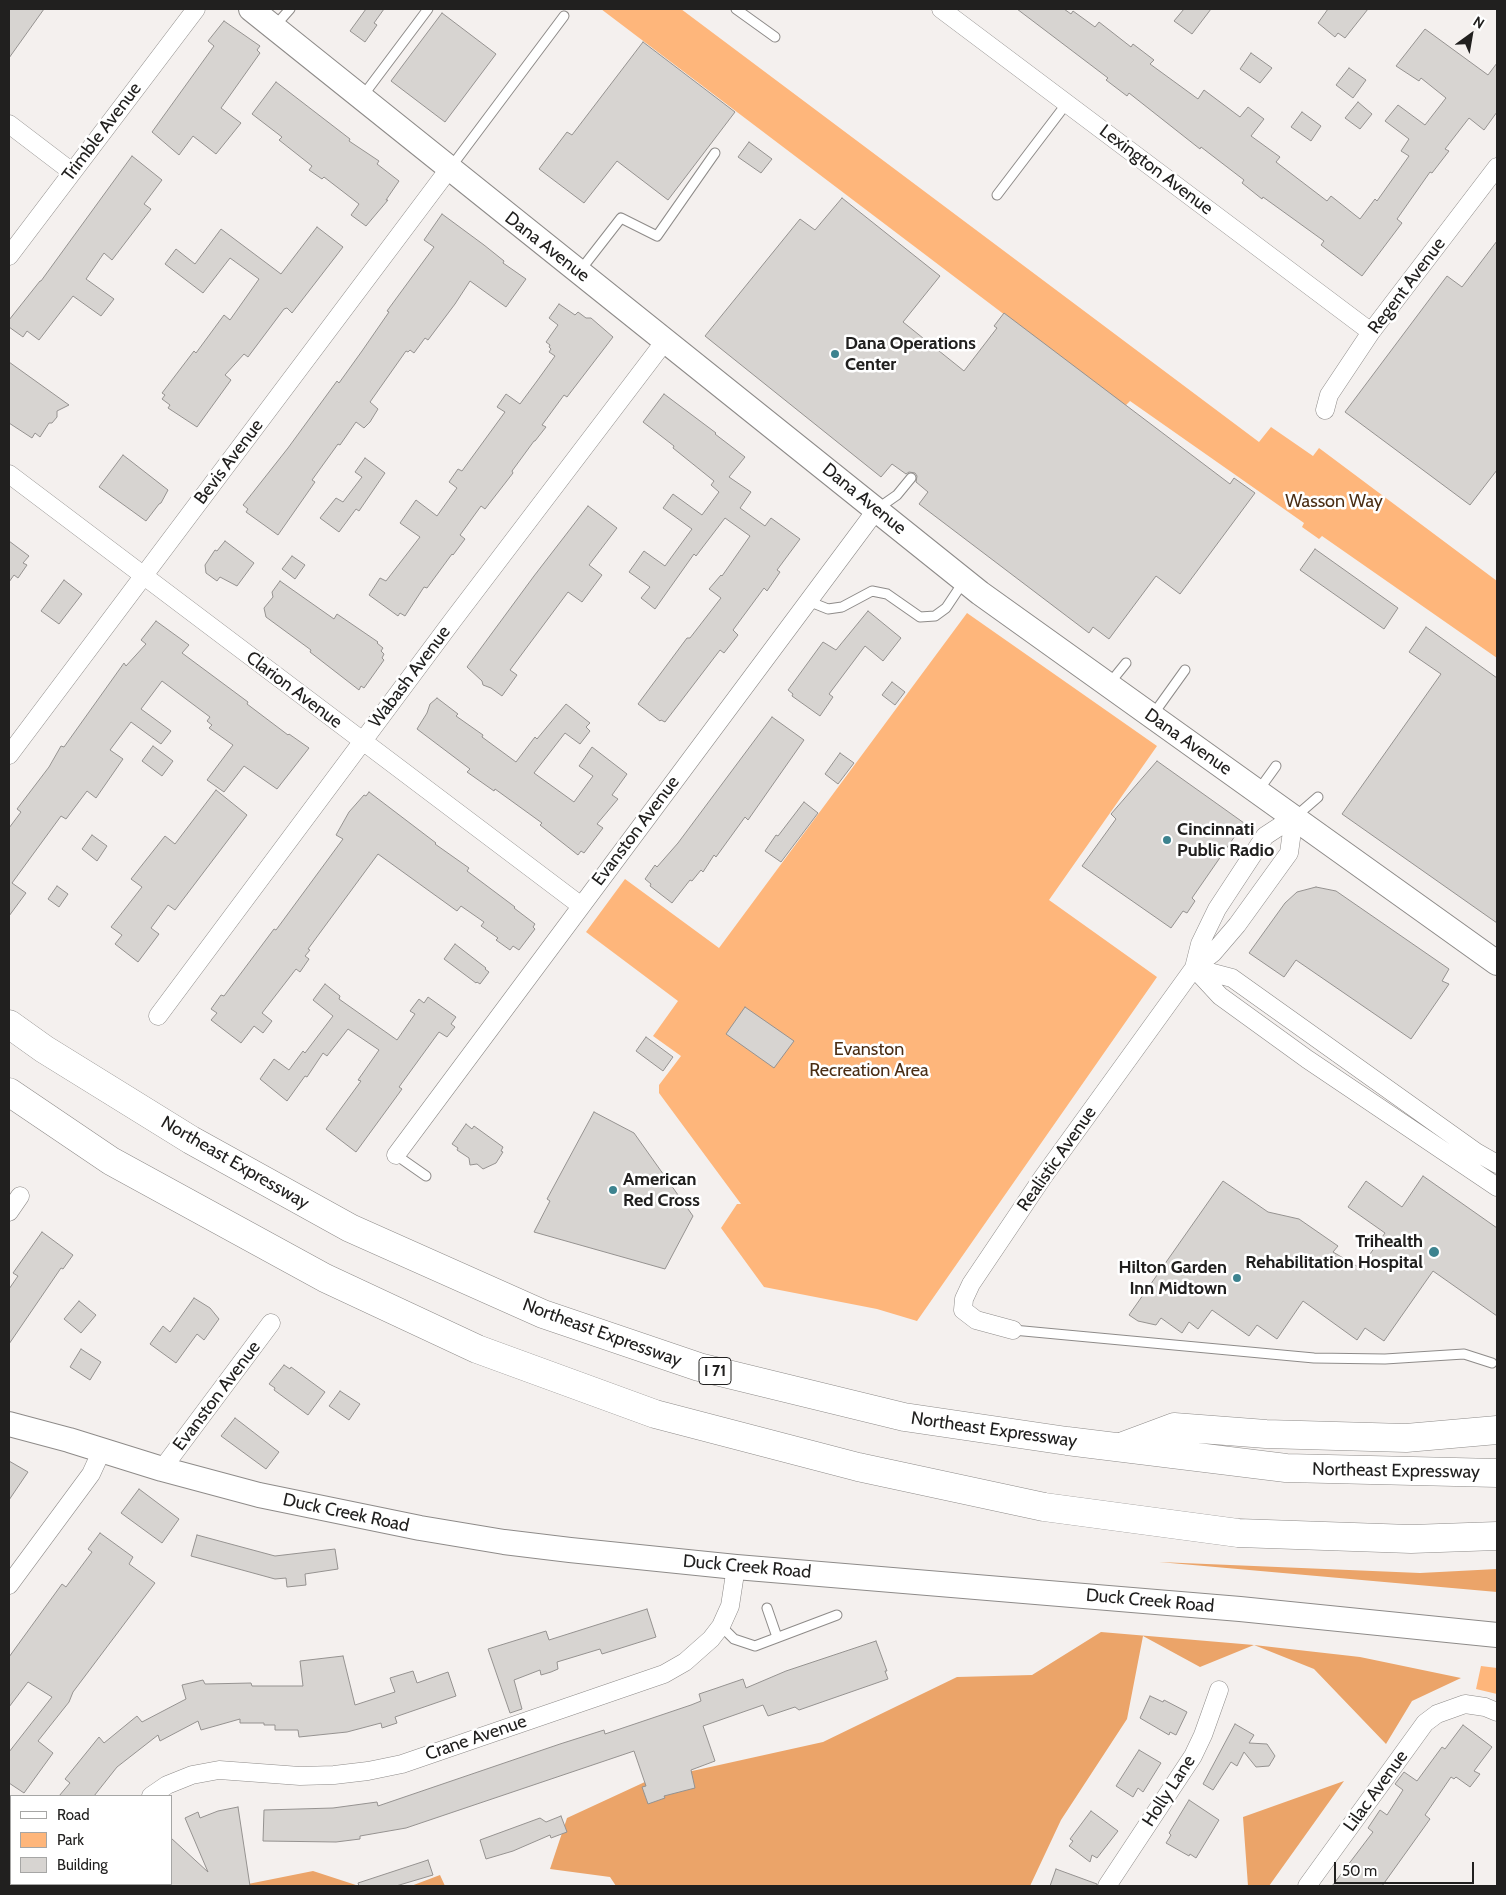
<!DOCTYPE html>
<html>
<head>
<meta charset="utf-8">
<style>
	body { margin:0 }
	#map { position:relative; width:1506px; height:1895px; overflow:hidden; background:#f4f0ee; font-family:Cabin,sans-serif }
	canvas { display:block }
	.frame { position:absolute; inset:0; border:10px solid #21201f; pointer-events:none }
	.legend { position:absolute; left:10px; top:1795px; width:162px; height:90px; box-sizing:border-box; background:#fff; border:1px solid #a6a6a5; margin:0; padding:6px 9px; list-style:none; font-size:15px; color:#21201f }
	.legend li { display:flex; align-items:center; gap:10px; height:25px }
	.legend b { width:25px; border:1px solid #a6a6a5 }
	.north { position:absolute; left:1446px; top:10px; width:50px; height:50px; -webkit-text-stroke:4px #fff; paint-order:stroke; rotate:32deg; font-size:14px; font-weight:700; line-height:20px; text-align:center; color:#21201f }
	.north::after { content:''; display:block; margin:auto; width:18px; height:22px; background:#21201f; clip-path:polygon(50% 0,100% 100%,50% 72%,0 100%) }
	.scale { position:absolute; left:1334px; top:1862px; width:140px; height:22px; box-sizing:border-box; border:2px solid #21201f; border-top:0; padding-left:6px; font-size:15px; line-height:18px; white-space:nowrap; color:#21201f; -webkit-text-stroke:4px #fff; paint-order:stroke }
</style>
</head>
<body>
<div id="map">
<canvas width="1506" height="1895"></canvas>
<div class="frame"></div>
<ul class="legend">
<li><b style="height:6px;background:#fff"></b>Road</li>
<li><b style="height:14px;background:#feb67b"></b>Park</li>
<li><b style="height:14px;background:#d7d4d1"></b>Building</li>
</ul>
<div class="north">N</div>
<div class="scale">50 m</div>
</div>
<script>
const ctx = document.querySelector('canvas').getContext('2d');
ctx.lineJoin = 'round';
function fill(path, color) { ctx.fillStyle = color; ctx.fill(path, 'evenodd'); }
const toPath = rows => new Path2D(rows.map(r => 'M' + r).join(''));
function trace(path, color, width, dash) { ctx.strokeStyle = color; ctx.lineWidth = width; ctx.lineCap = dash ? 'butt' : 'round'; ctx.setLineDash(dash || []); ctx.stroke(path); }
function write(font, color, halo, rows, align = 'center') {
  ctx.font = font + ' Cabin,sans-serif'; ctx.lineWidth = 5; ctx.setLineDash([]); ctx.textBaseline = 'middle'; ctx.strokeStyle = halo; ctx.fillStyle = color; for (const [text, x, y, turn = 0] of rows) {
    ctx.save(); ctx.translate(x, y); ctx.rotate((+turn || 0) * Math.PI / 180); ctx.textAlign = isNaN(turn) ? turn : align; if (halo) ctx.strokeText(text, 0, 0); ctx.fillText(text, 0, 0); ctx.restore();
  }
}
fill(toPath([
	[601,9,681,9,1259,442,1271,427,1313,456,1319,448,1497,581,1497,658,1322,536,1319,539,1302,527,1304,523,1130,401,1125,406],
	[967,613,1157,746,1049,900,1157,977,917,1321,877,1309,764,1287,721,1228,737,1204,741,1204,659,1093,659,1085,681,1056,653,1036,678,1001,586,932,625,879,719,948],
	[1481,1666,1497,1668,1497,1694,1476,1689]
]), '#feb67b');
fill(toPath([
	[1159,1562,1420,1573,1497,1569,1497,1592],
	[1101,1632,1254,1645,1360,1657,1461,1678,1412,1701,1386,1744,1314,1669,1254,1645,1200,1667,1143,1636,1127,1719,1061,1820,1030,1886,616,1886,610,1877,550,1869,567,1818,647,1781,823,1742,957,1677,1032,1675],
	[1344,1781,1269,1886,1248,1886,1243,1817],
	[313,1871,359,1886,242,1886,243,1885],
	[440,1875,445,1886,411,1886]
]), '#eba469');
const building = toPath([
	[9,9,44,9,9,58,9,9],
	[366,9,384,9,374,23,377,25,365,42,350,31,366,9],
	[1017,9,1064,9,1071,14,1073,11,1095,27,1099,22,1131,47,1133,44,1154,60,1150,64,1198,99,1204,90,1240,117,1248,107,1264,119,1251,136,1280,157,1276,162,1327,201,1331,196,1360,219,1375,199,1377,201,1409,156,1401,151,1409,139,1385,121,1398,105,1425,125,1446,98,1421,78,1419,81,1396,66,1425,29,1488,75,1497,63,1497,112,1484,130,1469,118,1445,149,1449,151,1432,173,1430,172,1397,219,1402,223,1362,276,1321,245,1324,241,1263,197,1262,199,1242,183,1244,180,1201,147,1200,149,1129,93,1127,96,1106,80,1108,78,1017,9],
	[1184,9,1211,9,1192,34,1174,21,1184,9],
	[1328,9,1368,9,1345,38,1338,33,1335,37,1318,23,1328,9],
	[442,13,496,54,445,122,391,81,442,13],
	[224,21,260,46,257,50,260,53,221,108,241,123,216,154,193,136,179,155,152,132,214,46,208,41,224,21],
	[643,42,735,112,668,200,617,161,584,203,539,169,567,132,572,135,643,42],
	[1251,53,1272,68,1260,83,1240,69,1251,53],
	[1349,68,1366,80,1353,98,1336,85,1349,68],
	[276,82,350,139,349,141,379,161,377,164,399,181,386,200,388,200,366,226,351,215,359,204,324,177,322,179,309,170,312,166,279,140,282,137,252,114,276,82],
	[1358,102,1372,114,1360,129,1345,118,1358,102],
	[1302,112,1321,126,1311,141,1291,127,1302,112],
	[749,142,772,159,761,173,738,157,749,142],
	[132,156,162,180,144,204,151,209,112,260,104,253,86,279,114,299,101,316,73,296,39,340,27,331,23,337,9,327,9,320,40,281,41,281,132,156],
	[842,198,940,276,903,322,964,371,997,328,994,326,1004,313,1230,484,1234,478,1255,493,1180,594,1156,576,1109,639,1093,627,1089,633,919,504,928,492,916,482,917,476,915,473,909,472,906,474,892,464,881,477,705,336,800,219,815,230,842,198],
	[442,214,484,245,504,261,503,263,526,279,506,307,470,281,455,304,428,340,425,338,414,353,410,350,408,352,406,351,370,402,378,409,370,422,364,428,356,422,340,445,338,444,312,480,315,482,278,535,246,512,248,509,243,505,288,448,337,381,339,383,362,351,389,312,387,311,434,247,424,240,442,214],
	[317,227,343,247,292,313,287,308,284,309,248,357,244,354,225,375,231,380,197,427,168,408,170,405,162,399,165,395,162,393,194,351,196,353,224,315,230,320,259,279,230,258,203,293,165,264,176,249,195,264,221,229,281,274,317,227],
	[1497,241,1497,470,1470,505,1345,412,1447,276,1462,287,1497,241],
	[559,304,575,315,578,312,586,318,591,318,613,337,567,397,564,395,542,425,546,427,535,441,534,441,512,471,513,473,485,509,481,506,460,535,465,539,453,555,452,554,427,588,424,587,405,616,400,613,398,616,369,595,380,578,386,581,420,537,400,523,416,500,437,516,457,488,449,482,458,469,462,471,505,412,497,407,506,394,520,404,537,381,555,356,549,352,551,349,549,347,550,345,546,342,558,325,549,318,559,304],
	[9,362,69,405,57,411,57,417,52,423,49,423,40,437,35,433,32,438,9,423,9,362],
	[664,394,716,433,715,434,745,457,729,477,751,492,740,508,765,526,771,518,800,539,777,570,780,572,767,591,764,588,733,630,738,635,724,653,720,650,665,722,661,720,660,721,638,704,687,638,690,638,721,598,709,589,721,575,722,576,750,536,725,518,696,556,694,554,655,609,641,598,650,587,629,572,644,551,665,566,692,529,663,508,673,494,702,515,719,492,711,485,714,481,673,448,674,446,643,422,664,394],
	[123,455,168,490,161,503,159,504,146,521,99,487,123,455],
	[365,458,385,473,359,511,356,509,339,532,320,518,336,498,343,502,362,477,355,472,365,458],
	[588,506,617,528,589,565,602,575,582,602,568,592,510,670,517,675,502,696,491,688,483,685,482,681,467,667,534,576,588,506],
	[9,541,29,556,23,563,27,565,18,578,14,575,9,582,9,541],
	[225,541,254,563,237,586,220,577,217,581,206,573,205,565,215,550,217,551,225,541],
	[1315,549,1398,608,1384,629,1300,570,1315,549],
	[292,556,305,565,295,579,282,569,292,556],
	[64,580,82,594,59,624,41,611,64,580],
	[280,581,334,619,337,614,378,642,377,643,383,648,381,651,384,654,382,658,384,660,364,688,361,686,359,690,310,652,311,650,266,617,264,608,273,597,272,592,280,581],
	[868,611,901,638,883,661,865,646,829,694,833,697,820,716,792,696,793,694,788,690,823,642,836,650,868,611],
	[156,621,189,645,182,653,248,702,247,704,288,735,289,734,309,748,277,789,244,766,224,792,207,780,233,745,209,728,212,725,207,721,210,717,162,681,141,709,171,731,161,744,131,722,110,750,123,759,96,798,87,791,66,819,61,816,12,883,26,893,9,916,9,828,21,812,17,809,49,767,61,746,64,747,124,663,126,666,146,644,141,640,156,621],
	[1426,627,1497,678,1497,923,1342,814,1441,674,1409,652,1426,627],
	[892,682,905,692,895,705,882,695,892,682],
	[437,698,458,714,456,716,483,735,482,737,516,762,535,737,537,739,566,704,590,723,586,727,590,731,580,744,565,733,534,773,574,802,593,776,579,766,592,747,627,774,612,795,618,799,597,824,603,828,584,853,581,851,578,855,540,825,542,823,495,789,494,791,467,772,470,769,417,729,427,713,430,704,437,698],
	[772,717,804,740,748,820,745,817,716,857,714,855,703,872,701,870,692,881,690,880,672,903,650,886,651,884,645,879,655,865,657,867,678,843,772,717],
	[153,746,173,761,162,776,142,761,153,746],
	[840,753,854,763,838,784,825,774,840,753],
	[1157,761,1244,823,1192,898,1195,901,1187,913,1183,911,1171,928,1082,866,1116,819,1111,814,1157,761],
	[216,790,247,815,175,910,168,905,151,928,159,934,138,962,115,944,122,935,111,927,142,887,131,879,165,836,175,844,216,790],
	[369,792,436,843,435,844,469,868,467,871,515,907,514,908,535,924,533,927,535,929,519,950,513,946,510,950,496,940,498,938,481,926,484,922,461,906,457,911,378,854,308,949,310,950,305,956,309,959,300,972,296,969,262,1013,272,1021,263,1033,254,1026,241,1043,211,1020,217,1013,211,1009,221,995,224,996,274,929,276,930,343,839,336,835,349,812,364,795,366,796,369,792],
	[804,802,818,813,781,862,765,851,776,835,778,836,804,802],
	[92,835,107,846,97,861,82,849,92,835],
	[57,886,68,894,59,907,48,899,57,886],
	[1316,887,1336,891,1449,969,1442,981,1449,984,1411,1039,1296,960,1284,977,1249,953,1285,903,1297,892,1316,887],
	[455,944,486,968,485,969,489,972,480,984,477,982,476,983,444,959,455,944],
	[325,984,340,996,339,999,397,1040,415,1014,410,1011,419,999,424,1003,428,997,456,1017,451,1024,455,1027,447,1037,439,1032,399,1087,402,1089,356,1152,326,1129,361,1081,358,1080,379,1050,348,1029,327,1056,323,1053,307,1077,305,1076,287,1101,260,1079,274,1059,289,1070,303,1051,305,1053,333,1016,313,1000,325,984],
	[745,1007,794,1041,774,1068,726,1034,745,1007],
	[646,1037,673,1057,663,1071,636,1051,646,1037],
	[594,1112,634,1133,693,1216,665,1269,534,1232,550,1201,547,1199,594,1112],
	[466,1124,472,1129,474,1126,503,1147,501,1151,503,1152,496,1163,483,1169,477,1164,470,1165,469,1158,457,1150,458,1148,452,1144,466,1124],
	[1423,1176,1497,1228,1497,1316,1433,1271,1384,1341,1365,1328,1357,1340,1303,1301,1277,1339,1257,1325,1249,1336,1212,1310,1198,1329,1189,1322,1182,1333,1161,1318,1156,1325,1138,1321,1129,1315,1223,1181,1268,1212,1299,1219,1338,1246,1333,1252,1360,1268,1385,1233,1348,1207,1366,1181,1402,1207,1423,1176],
	[42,1232,73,1255,63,1269,61,1268,9,1344,9,1289,18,1276,13,1273,42,1232],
	[194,1298,210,1308,219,1319,204,1340,197,1334,176,1363,150,1344,163,1326,170,1332,194,1298],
	[79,1301,96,1315,81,1333,64,1319,79,1301],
	[81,1349,101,1362,90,1380,70,1367,81,1349],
	[284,1365,290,1369,291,1367,325,1392,308,1415,274,1390,275,1388,269,1384,284,1365],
	[340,1391,360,1404,349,1420,329,1406,340,1391],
	[235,1418,279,1452,266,1469,221,1436,235,1418],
	[9,1461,28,1472,9,1500,9,1461],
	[139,1489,179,1519,162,1543,121,1513,139,1489],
	[100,1533,133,1557,129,1564,155,1583,73,1692,69,1702,38,1741,53,1753,24,1793,9,1783,9,1752,52,1697,28,1682,9,1707,9,1657,62,1584,66,1587,92,1552,88,1549,100,1533],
	[197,1535,275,1556,335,1549,338,1569,305,1574,306,1585,287,1587,286,1578,275,1579,191,1556,197,1535],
	[647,1609,656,1637,602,1654,600,1649,557,1662,558,1669,551,1672,541,1675,540,1670,514,1680,522,1709,510,1713,488,1649,546,1631,549,1640,647,1609],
	[876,1641,887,1671,885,1671,888,1679,799,1710,795,1707,768,1716,763,1705,703,1726,715,1761,691,1770,695,1788,664,1796,665,1798,648,1804,642,1787,646,1786,634,1751,406,1828,360,1836,360,1839,336,1842,263,1841,264,1810,333,1808,377,1802,378,1806,560,1744,604,1730,605,1734,691,1705,701,1701,699,1694,714,1689,743,1679,746,1688,786,1671,876,1641],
	[343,1656,355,1705,395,1692,390,1678,413,1671,417,1683,448,1672,456,1696,395,1717,397,1723,382,1728,381,1723,347,1732,299,1737,298,1730,275,1730,275,1725,264,1725,264,1723,240,1723,240,1719,201,1730,198,1721,160,1741,158,1735,117,1767,94,1796,59,1796,70,1783,65,1779,99,1737,104,1743,137,1716,142,1722,186,1699,182,1685,203,1680,205,1684,251,1683,252,1686,303,1686,300,1661,343,1656],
	[1150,1696,1163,1702,1164,1700,1187,1712,1176,1735,1170,1732,1169,1735,1140,1718,1150,1696],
	[1235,1724,1254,1735,1249,1743,1267,1744,1275,1756,1269,1766,1256,1767,1244,1752,1237,1766,1231,1762,1213,1790,1203,1784,1235,1724],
	[1463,1725,1492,1747,1474,1771,1480,1774,1470,1787,1456,1777,1454,1779,1451,1777,1425,1815,1430,1819,1382,1886,1332,1886,1373,1832,1368,1828,1380,1810,1387,1815,1403,1790,1395,1784,1404,1772,1417,1781,1442,1747,1445,1749,1463,1725],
	[1139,1750,1161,1763,1143,1792,1138,1788,1133,1797,1116,1786,1139,1750],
	[1189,1800,1219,1820,1196,1858,1190,1854,1189,1856,1166,1843,1171,1835,1169,1833,1189,1800],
	[238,1807,250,1886,171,1886,171,1838,208,1872,185,1818,198,1812,200,1818,218,1811,238,1807],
	[1091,1811,1118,1831,1097,1858,1092,1855,1090,1862,1069,1846,1073,1841,1070,1839,1091,1811],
	[561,1816,567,1832,551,1838,550,1835,513,1851,486,1859,480,1840,540,1818,546,1822,561,1816],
	[428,1860,433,1875,396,1886,359,1886,358,1883,428,1860],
	[1056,1869,1097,1884,1097,1886,1050,1886,1056,1869]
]);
fill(building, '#d7d4d1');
trace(building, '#959290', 1);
const lane = toPath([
	[736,9,775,37],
	[274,27,290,9],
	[362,97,428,9],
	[451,167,564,16],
	[997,195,1067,103],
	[579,272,621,218,657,236,715,153],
	[877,509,897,495,911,478],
	[808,601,828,609,842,607,872,591,887,594,920,617,935,616,946,608,964,581],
	[1109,684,1126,663],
	[1152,716,1185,670],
	[1258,791,1276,766],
	[1295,817,1318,797],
	[396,1155,426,1176],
	[1013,1330,1314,1358,1385,1359,1464,1354,1492,1363],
	[767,1608,777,1637],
	[721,1626,734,1639,755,1646,837,1615]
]);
const street = toPath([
	[941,9,1371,332],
	[9,124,72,172],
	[9,256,196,9],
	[1325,410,1329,395,1371,332,1497,167],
	[9,474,580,905],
	[9,755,449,169],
	[1194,968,1220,996,1307,1059,1497,1187],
	[1194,968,1232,978,1476,1152,1497,1164],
	[1194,968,1200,944,1217,909,1265,836,1294,817],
	[158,1016,453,620,665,341],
	[396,1155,877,509],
	[9,1212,20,1196],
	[1013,1330,976,1320,963,1310,964,1299,971,1284,1043,1177,1194,968,1213,953,1237,925,1289,853,1294,817],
	[162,1469,271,1323],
	[9,1585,91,1474,102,1450],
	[151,1796,167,1785,192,1775,219,1770,300,1776,334,1775,368,1771,402,1764,664,1674,685,1662,711,1639,721,1626,730,1606,736,1567],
	[69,1886,71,1884],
	[1107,1886,1193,1756,1203,1735,1219,1690],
	[1307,1886,1425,1723,1437,1714,1465,1704,1485,1707,1497,1712]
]);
const secondary = toPath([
	[251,9,980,593,1497,963],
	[9,1424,69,1440,162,1469,259,1495,420,1528,504,1542,570,1550,736,1567,1240,1609,1497,1635]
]);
const highway = toPath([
	[9,1024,44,1049,191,1140,350,1228,543,1314,699,1367,904,1417,1067,1441,1286,1468,1497,1473],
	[9,1092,111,1161,325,1278,477,1349,655,1414,858,1467,1044,1507,1238,1533,1411,1539,1497,1536],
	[1123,1446,1174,1427,1266,1434,1406,1438,1497,1430]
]);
trace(lane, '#8e8b89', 11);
trace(street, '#8e8b89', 19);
trace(secondary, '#8e8b89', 26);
trace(highway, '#8e8b89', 29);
trace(lane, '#fff', 9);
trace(street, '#fff', 18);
trace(secondary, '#fff', 24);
trace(highway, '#fff', 28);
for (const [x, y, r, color] of [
	[835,354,5,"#3d838f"],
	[1167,840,5,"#3d838f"],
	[613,1190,5,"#3d838f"],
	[1434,1252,6,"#3d838f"],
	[1237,1278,5,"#3d838f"]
]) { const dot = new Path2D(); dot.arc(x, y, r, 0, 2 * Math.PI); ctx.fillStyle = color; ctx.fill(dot); trace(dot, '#fff', 2); }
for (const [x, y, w] of [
	[715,1371,32]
]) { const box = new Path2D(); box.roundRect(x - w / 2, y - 13.5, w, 27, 4); ctx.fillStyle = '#fff'; ctx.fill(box); trace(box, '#21201f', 1); }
write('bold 16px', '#21201f', null, [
	["I 71",715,1371]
]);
write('18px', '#21201f', '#fff', [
	["Trimble Avenue",102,132,-53],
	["Lexington Avenue",1156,170,37],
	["Dana Avenue",547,247,38],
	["Regent Avenue",1407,286,-53],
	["Bevis Avenue",229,462,-53],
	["Dana Avenue",864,499,39],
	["Wabash Avenue",410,677,-53],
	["Clarion Avenue",294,690,37],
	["Dana Avenue",1188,742,35],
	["Evanston Avenue",636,831,-53],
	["Realistic Avenue",1057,1159,-55],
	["Northeast Expressway",235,1163,30],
	["Northeast Expressway",602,1333,20],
	["Evanston Avenue",217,1396,-53],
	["Northeast Expressway",994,1430,8],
	["Northeast Expressway",1396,1471,1],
	["Duck Creek Road",346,1513,12],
	["Duck Creek Road",747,1567,5],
	["Duck Creek Road",1150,1601,5],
	["Crane Avenue",476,1738,-19],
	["Holly Lane",1169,1791,-57],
	["Lilac Avenue",1376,1791,-54]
]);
write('bold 18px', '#21201f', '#fff', [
	["Dana Operations",845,344],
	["Center",845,365],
	["Cincinnati",1177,830],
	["Public Radio",1177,851],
	["American",623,1180],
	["Red Cross",623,1201],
	["Trihealth",1423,1242,"right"],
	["Rehabilitation Hospital",1423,1263,"right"],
	["Hilton Garden",1227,1268,"right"],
	["Inn Midtown",1227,1289,"right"]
], 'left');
write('18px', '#4a2d14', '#fff', [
	["Wasson Way",1334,502],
	["Evanston",869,1050],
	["Recreation Area",869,1071]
]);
</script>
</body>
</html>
